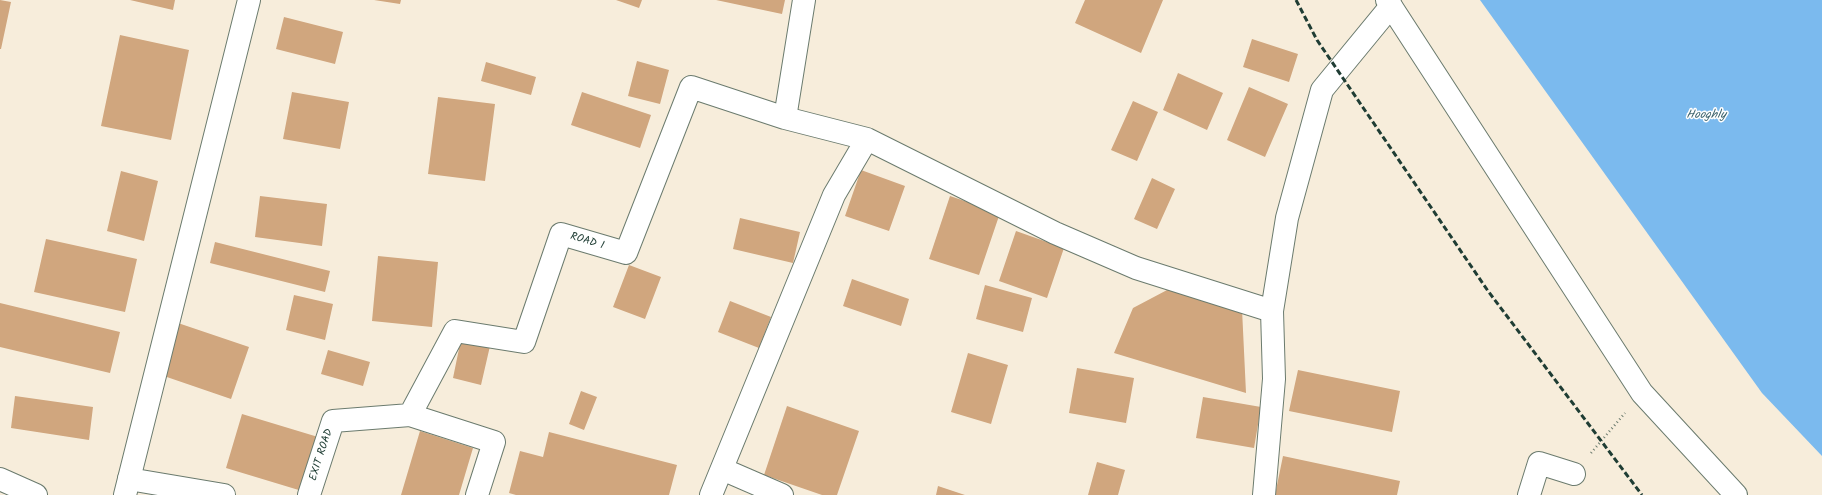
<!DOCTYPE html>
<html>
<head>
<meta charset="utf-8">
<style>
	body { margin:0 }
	canvas { display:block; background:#f7eddb }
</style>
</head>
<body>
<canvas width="1822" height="495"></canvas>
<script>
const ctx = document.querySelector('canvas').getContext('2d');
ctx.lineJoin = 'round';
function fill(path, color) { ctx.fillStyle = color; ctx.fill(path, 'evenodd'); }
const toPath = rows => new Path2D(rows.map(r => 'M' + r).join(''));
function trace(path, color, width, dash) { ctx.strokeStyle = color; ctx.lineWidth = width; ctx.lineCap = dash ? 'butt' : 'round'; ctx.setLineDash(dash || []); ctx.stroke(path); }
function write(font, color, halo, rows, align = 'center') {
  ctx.font = font + ' Kalam,sans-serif'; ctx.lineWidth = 3; ctx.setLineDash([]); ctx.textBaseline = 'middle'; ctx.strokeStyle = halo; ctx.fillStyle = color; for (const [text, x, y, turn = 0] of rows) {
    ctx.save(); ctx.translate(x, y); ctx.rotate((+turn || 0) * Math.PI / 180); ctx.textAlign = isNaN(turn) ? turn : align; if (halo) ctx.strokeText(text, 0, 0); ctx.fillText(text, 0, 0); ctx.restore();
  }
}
fill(toPath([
	[1480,0,1822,0,1822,456,1762,393]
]), '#7bbaee');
fill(toPath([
	[0,0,11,2,1,49,0,49],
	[130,0,175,0,173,10],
	[374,0,401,0,400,4],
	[616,0,642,0,639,8],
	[716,0,785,0,782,14],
	[1085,0,1163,0,1141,53,1075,23],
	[284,17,343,32,335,64,276,49],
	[120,35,189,50,171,140,101,126],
	[1252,39,1298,54,1289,82,1243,67],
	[637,61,669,70,660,104,628,96],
	[486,62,536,77,531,95,481,81],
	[1178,73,1223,93,1207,130,1163,110],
	[1249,87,1288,104,1265,157,1227,140],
	[292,92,349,102,340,149,283,139],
	[582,92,651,115,640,148,571,125],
	[438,97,495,104,485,181,428,174],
	[1133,101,1158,112,1137,161,1111,150],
	[861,170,905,186,889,231,845,216],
	[121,171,158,181,144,241,107,231],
	[1152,178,1175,189,1157,229,1134,219],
	[260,196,327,204,322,246,255,237],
	[950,196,1000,213,979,275,929,259],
	[740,218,800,232,793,263,733,249],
	[1016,231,1064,248,1047,298,999,281],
	[46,239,137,259,125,312,34,292],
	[215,242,330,271,325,292,210,263],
	[378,256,438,262,432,327,372,321],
	[629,265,661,277,645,319,613,307],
	[852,279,909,299,901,326,843,306],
	[985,285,1032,298,1023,332,976,319],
	[1169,289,1242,309,1246,393,1114,353,1133,308],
	[294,295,333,304,325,340,286,330],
	[730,301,771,317,759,348,718,332],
	[0,303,120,332,110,373,0,347],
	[178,323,249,347,231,399,161,375],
	[461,339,490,346,481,385,453,378],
	[328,350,370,362,363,386,321,374],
	[968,353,1008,365,991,424,951,412],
	[1077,368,1134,378,1126,423,1069,413],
	[1298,370,1400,391,1392,432,1289,411],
	[581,391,597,397,584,430,569,424],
	[15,396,93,407,89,440,11,428],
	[1203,397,1261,407,1254,448,1196,438],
	[787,406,859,431,837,495,822,495,764,475],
	[242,414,318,437,302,491,226,468],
	[420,431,473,448,459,495,401,495],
	[549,432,677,465,669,495,516,495,509,493,520,451,543,457],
	[1283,456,1400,481,1397,495,1275,495],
	[1097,462,1125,470,1118,495,1088,495],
	[938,486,965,495,936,495]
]), '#d0a67e');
const minor = toPath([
	[785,118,804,0],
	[722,469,782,495],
	[0,479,36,495],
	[129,479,224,495],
	[309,495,333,421,410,415],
	[477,495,494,442,410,415,455,331,524,342,561,234,626,253,691,87,785,118,867,139,1055,233,1136,268,1272,311],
	[711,495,834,195,867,139],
	[1264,495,1274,379,1272,311,1287,218,1322,90,1391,6],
	[1529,495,1539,463,1574,474]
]);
const major = toPath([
	[1387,0,1642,393,1736,495],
	[125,495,249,0]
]);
trace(minor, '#6b7b6e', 24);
trace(major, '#6b7b6e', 24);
trace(toPath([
	[1591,453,1625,413]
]), '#6b7b6e', 2.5, [1, 3]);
trace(minor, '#fff', 22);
trace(major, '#fff', 22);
trace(toPath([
	[1296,0,1317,40,1488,291,1642,495]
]), '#1f3d34', 3, [6, 3]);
write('11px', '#1f3d34', '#fff', [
	["ROAD 1",587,242,17],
	["EXIT ROAD",322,455,-72]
]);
write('italic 12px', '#3b626c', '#fff', [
	["Hooghly",1706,116]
]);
</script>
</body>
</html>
